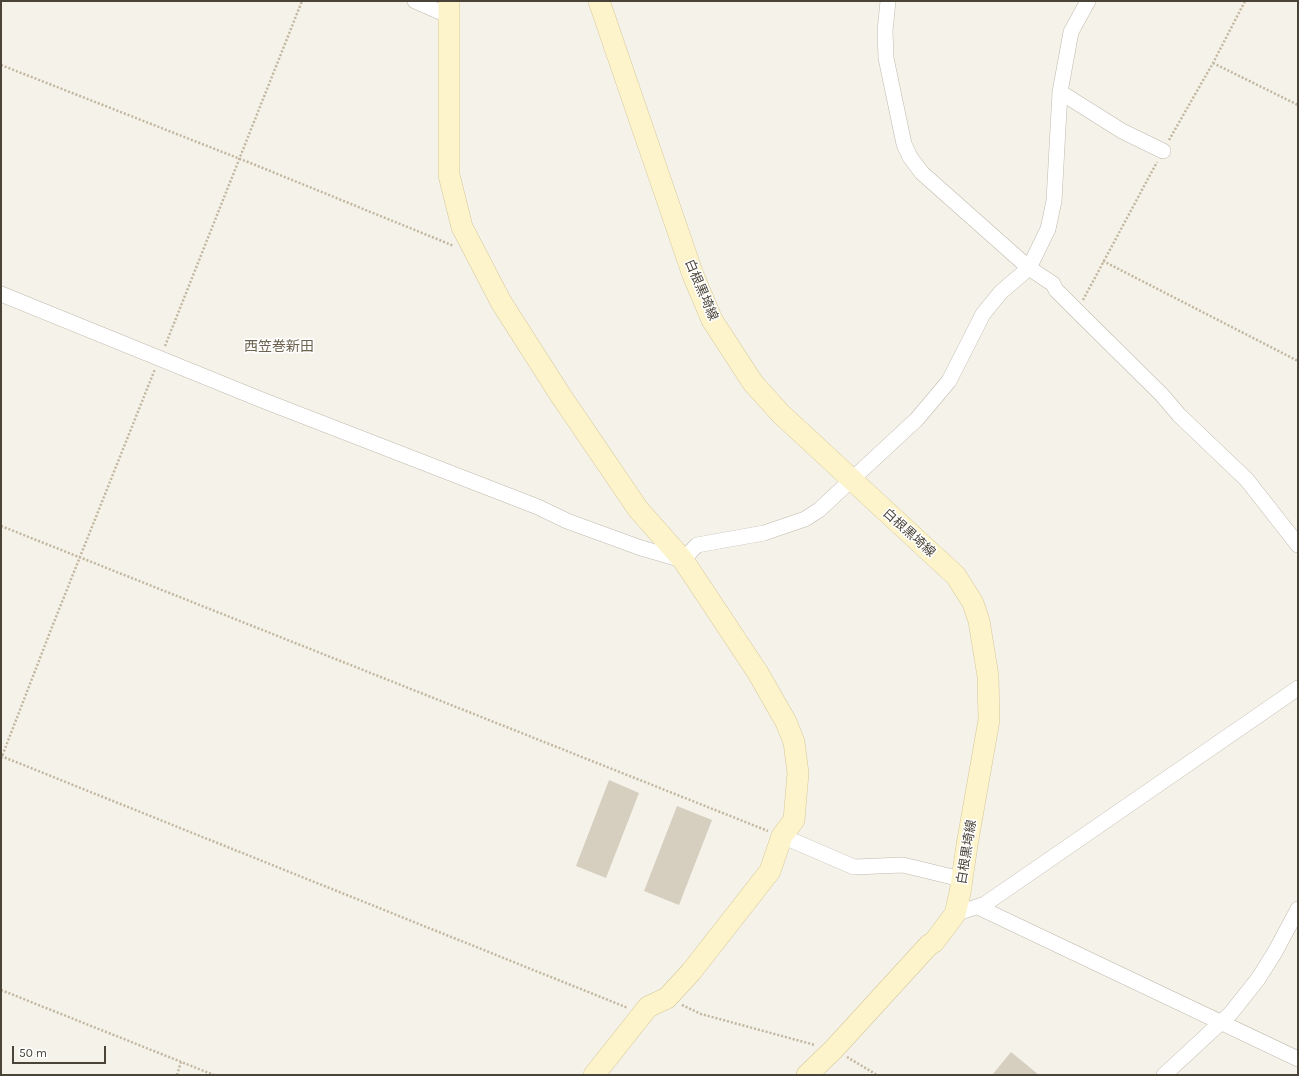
<!DOCTYPE html>
<html>
<head>
<meta charset="utf-8">
<style>
	body { margin:0 }
	#map { position:relative; width:1299px; height:1076px; overflow:hidden; background:#f5f2ea; font-family:Karla,sans-serif }
	canvas { display:block }
	.frame { position:absolute; inset:0; border:2px solid #494338; pointer-events:none }
	.scale { position:absolute; left:12px; top:1046px; width:94px; height:18px; box-sizing:border-box; border:2px solid #494338; border-top:0; padding-left:5px; font-size:12px; line-height:14px; white-space:nowrap; color:#494338; -webkit-text-stroke:3px #fff; paint-order:stroke }
</style>
</head>
<body>
<div id="map">
<canvas width="1299" height="1076"></canvas>
<div class="frame"></div>
<div class="scale">50 m</div>
</div>
<script>
const ctx = document.querySelector('canvas').getContext('2d');
ctx.lineJoin = 'round';
function fill(path, color) { ctx.fillStyle = color; ctx.fill(path, 'evenodd'); }
const toPath = rows => new Path2D(rows.map(r => 'M' + r).join(''));
function trace(path, color, width, dash) { ctx.strokeStyle = color; ctx.lineWidth = width; ctx.lineCap = dash ? 'butt' : 'round'; ctx.setLineDash(dash || []); ctx.stroke(path); }
function write(font, color, halo, rows, align = 'center') {
  ctx.font = font + ' Karla,"Noto Sans JP",sans-serif'; ctx.lineWidth = 3; ctx.setLineDash([]); ctx.textBaseline = 'middle'; ctx.strokeStyle = halo; ctx.fillStyle = color; for (const [text, x, y, turn = 0] of rows) {
    ctx.save(); ctx.translate(x, y); ctx.rotate((+turn || 0) * Math.PI / 180); ctx.textAlign = isNaN(turn) ? turn : align; if (halo) ctx.strokeText(text, 0, 0); ctx.fillText(text, 0, 0); ctx.restore();
  }
}
fill(toPath([
	[609,780,639,793,606,878,576,866],
	[677,806,712,820,679,905,644,891],
	[1011,1052,1039,1075,992,1075]
]), '#d6cfc0');
const street = toPath([
	[415,1,449,16],
	[888,1,885,31,886,58,904,144,910,157,922,173,1029,268,1053,284,1056,290,1077,311,1162,395,1179,415,1247,480,1298,545],
	[1060,92,1122,131,1163,151],
	[1,294,262,400,538,507,567,521,641,548,683,560,697,545,764,533,805,519,819,510,917,419,949,381,983,314,1001,292,1029,268,1048,229,1054,201,1060,92,1071,32,1088,1],
	[782,836,854,867,903,865,961,879],
	[978,907,1298,1059],
	[955,914,985,904,1298,688],
	[1164,1075,1231,1013,1258,979,1275,952,1298,909]
]);
const secondary = toPath([
	[449,1,449,175,462,227,501,302,561,396,638,509,683,560,705,593,758,673,786,722,794,742,798,773,794,820,782,836,770,871,691,972,667,998,648,1007,594,1075],
	[599,1,693,275,712,320,753,383,781,414,956,576,973,603,979,621,988,676,989,720,967,845,960,893,955,914,934,942,929,945,833,1050,807,1075]
]);
trace(street, '#c0baad', 16);
trace(secondary, '#d4c79a', 22);
trace(toPath([
	[1213,63,1298,105],
	[1,65,253,164,454,246],
	[1169,140,1213,63,1245,1],
	[1103,261,1298,361],
	[1083,300,1157,162],
	[165,346,302,1],
	[1,526,768,831],
	[1,756,628,1008],
	[1,759,52,627,155,369],
	[1,990,214,1075],
	[682,1005,701,1014,815,1045],
	[847,1057,877,1075],
	[177,1075,181,1062]
]), '#c2b79e', 2.5, [2, 2]);
trace(street, '#fff', 15);
trace(secondary, '#fef4cb', 21);
write('13px', '#494338', '#fff', [
	["白根黒埼線",701,290,67],
	["白根黒埼線",909,533,42],
	["白根黒埼線",967,852,-81]
]);
write('14px', '#6c624f', '#fff', [
	["西笠巻新田",279,347]
]);
</script>
</body>
</html>
